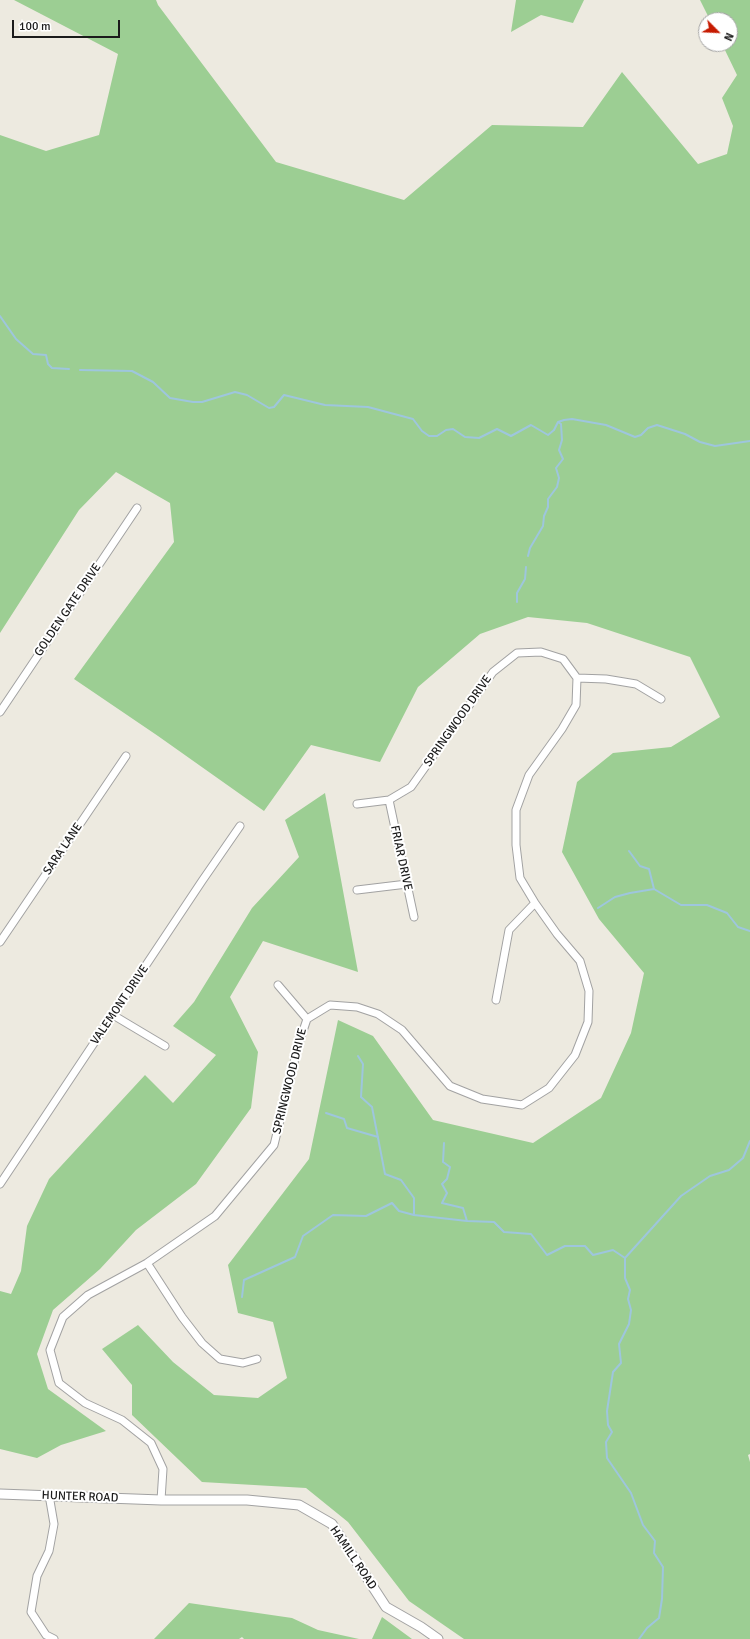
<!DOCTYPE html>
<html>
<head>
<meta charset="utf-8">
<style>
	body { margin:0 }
	#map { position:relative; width:750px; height:1639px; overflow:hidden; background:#edeae0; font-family:Signika,sans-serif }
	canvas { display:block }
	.north { position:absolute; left:698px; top:12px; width:40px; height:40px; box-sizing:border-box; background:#fff; border:1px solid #a4a4a4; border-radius:50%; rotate:114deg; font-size:11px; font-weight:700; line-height:16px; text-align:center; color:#1b1b1b }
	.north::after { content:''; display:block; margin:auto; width:14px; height:18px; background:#c61a00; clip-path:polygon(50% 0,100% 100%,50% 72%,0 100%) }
	.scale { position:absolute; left:12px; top:20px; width:108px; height:18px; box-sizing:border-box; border:2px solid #1b1b1b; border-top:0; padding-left:5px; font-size:12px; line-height:14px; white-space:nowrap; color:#1b1b1b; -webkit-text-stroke:3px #fff; paint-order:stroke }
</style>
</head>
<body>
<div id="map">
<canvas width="750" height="1639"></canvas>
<div class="north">N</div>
<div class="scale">100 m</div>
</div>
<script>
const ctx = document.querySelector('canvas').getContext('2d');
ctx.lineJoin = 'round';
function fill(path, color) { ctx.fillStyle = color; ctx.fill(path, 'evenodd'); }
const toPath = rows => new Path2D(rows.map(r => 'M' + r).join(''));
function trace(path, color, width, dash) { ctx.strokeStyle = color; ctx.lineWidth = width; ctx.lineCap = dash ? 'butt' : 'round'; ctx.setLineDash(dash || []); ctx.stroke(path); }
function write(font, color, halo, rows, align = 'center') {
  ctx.font = font + ' Signika,sans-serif'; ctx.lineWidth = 4; ctx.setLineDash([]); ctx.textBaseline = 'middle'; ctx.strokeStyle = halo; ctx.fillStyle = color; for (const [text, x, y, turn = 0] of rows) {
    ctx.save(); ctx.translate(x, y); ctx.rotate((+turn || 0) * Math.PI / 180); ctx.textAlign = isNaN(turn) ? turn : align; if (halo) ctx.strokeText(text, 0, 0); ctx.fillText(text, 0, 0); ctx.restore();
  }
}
fill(toPath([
	[14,0,156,0,158,5,276,162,404,200,492,125,583,127,622,72,698,164,727,154,733,126,722,98,737,75,722,44,730,44,730,20,710,20,700,0,750,0,750,1454,748,1455,750,1462,750,1639,464,1639,409,1601,348,1522,306,1488,202,1482,132,1415,132,1385,102,1349,138,1325,173,1362,214,1395,258,1398,287,1378,273,1322,238,1313,228,1265,309,1159,338,1020,373,1036,433,1120,533,1143,601,1098,631,1033,644,973,599,919,562,852,577,782,613,753,671,747,720,717,690,657,587,623,528,617,480,634,418,687,380,762,311,745,264,811,158,736,74,679,174,542,170,503,116,472,79,510,0,633,0,135,46,151,99,135,118,54],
	[516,0,584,0,573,23,541,15,511,32],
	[325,793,358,972,263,941,230,997,258,1052,251,1108,196,1184,136,1230,100,1269,53,1310,37,1354,48,1389,106,1431,61,1445,37,1458,0,1449,0,1291,11,1294,21,1271,27,1226,49,1179,145,1075,173,1103,216,1055,173,1026,194,1002,252,908,299,857,285,820],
	[189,1603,292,1618,318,1630,359,1639,244,1639,242,1637,239,1639,154,1639],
	[382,1617,412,1639,372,1639]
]), '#9cce93');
trace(toPath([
	[0,316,16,339,33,354,46,355,48,364,52,368,69,369],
	[80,370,132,371,153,382,170,398,193,402,202,402,235,392,247,395,269,408,274,407,284,395,325,405,368,407,413,419,422,431,429,436,437,436,446,430,453,429,465,437,479,438,497,429,511,436,531,425,548,435,554,430,558,422,564,420,572,419,606,425,635,437,641,435,648,428,657,425,685,434,700,442,715,446,750,441],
	[528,556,530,548,543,526,544,516,548,507,548,499,557,487,559,478,556,468,563,459,559,450,562,440,561,424,558,422],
	[517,602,517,593,525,579,526,567],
	[629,851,640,866,649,869,654,889,681,905,707,905,727,913,738,927,750,931],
	[598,908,615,897,630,893,654,889],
	[358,1056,363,1064,361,1097,372,1107,385,1174,401,1180,414,1198,414,1215,467,1221,494,1222,504,1232,531,1234,547,1255,565,1246,585,1246,593,1255,613,1250,625,1258],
	[326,1113,344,1119,347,1128,378,1137],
	[444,1143,443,1162,450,1167,447,1179,442,1184,447,1193,442,1203,463,1208,467,1221],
	[242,1297,244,1280,295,1257,303,1236,333,1215,366,1216,392,1203,399,1211,414,1215],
	[639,1639,647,1628,659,1618,662,1599,663,1567,654,1553,655,1541,643,1525,631,1493,607,1458,606,1442,612,1432,608,1425,607,1411,613,1372,621,1363,619,1344,629,1324,631,1310,628,1299,630,1290,625,1278,625,1258,681,1196,710,1176,729,1170,743,1158,750,1141]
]), '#9ec6dd', 2);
const minor = toPath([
	[577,678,606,679,636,684,661,699],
	[0,712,137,508],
	[389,800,414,917],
	[357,890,407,884],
	[0,942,126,756],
	[278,985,307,1019],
	[496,1000,509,930,535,903],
	[113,1015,165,1046],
	[0,1184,202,881,240,826],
	[147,1263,182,1317,202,1343,220,1359,243,1363,257,1359],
	[49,1495,54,1524,49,1551,37,1576,31,1612,46,1635,54,1639],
	[161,1500,163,1469,151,1443,122,1420,85,1403,59,1383,50,1350,63,1317,88,1295,147,1263,215,1216,274,1145,298,1046,307,1019,330,1005,357,1007,378,1014,402,1030,450,1086,482,1099,522,1105,549,1088,575,1055,588,1022,589,991,580,961,557,934,535,903,520,878,516,845,516,810,529,775,562,729,576,705,577,678,563,659,541,652,517,653,493,672,411,787,389,800,357,804]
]);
const tertiary = toPath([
	[0,1494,161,1500,247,1500,299,1505,332,1524,386,1607,421,1627,438,1639]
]);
trace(minor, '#a2a2a2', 9);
trace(tertiary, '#a2a2a2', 11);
trace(minor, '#fff', 7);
trace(tertiary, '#fff', 9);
write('12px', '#1b1b1b', '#fff', [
	["GOLDEN GATE DRIVE",68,610,-56],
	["SPRINGWOOD DRIVE",458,721,-55],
	["SARA LANE",63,849,-56],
	["FRIAR DRIVE",401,858,78],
	["VALEMONT DRIVE",120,1005,-56],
	["SPRINGWOOD DRIVE",290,1081,-76],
	["HUNTER ROAD",80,1497,2],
	["HAMILL ROAD",353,1558,56]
]);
</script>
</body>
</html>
